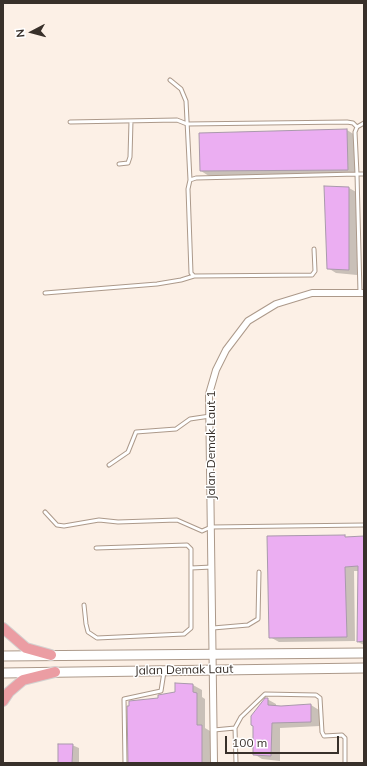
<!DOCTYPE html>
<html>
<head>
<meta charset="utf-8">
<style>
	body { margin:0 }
	#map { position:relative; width:367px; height:766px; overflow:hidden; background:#fcf0e6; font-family:Mulish,sans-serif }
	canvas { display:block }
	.frame { position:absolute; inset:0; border:4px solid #38302a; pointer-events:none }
	.north { position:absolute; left:12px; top:12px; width:40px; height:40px; -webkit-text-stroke:3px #fff; paint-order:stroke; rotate:264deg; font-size:11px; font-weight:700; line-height:16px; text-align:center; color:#38302a }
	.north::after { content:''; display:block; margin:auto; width:14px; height:18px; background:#38302a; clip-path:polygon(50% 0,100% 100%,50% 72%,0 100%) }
	.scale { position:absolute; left:225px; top:736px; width:114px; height:18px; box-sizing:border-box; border:2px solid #38302a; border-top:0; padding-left:5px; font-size:12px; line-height:14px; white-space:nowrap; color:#38302a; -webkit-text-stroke:3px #fff; paint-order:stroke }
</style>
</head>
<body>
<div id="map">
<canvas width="367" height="766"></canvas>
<div class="frame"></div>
<div class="north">N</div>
<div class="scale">100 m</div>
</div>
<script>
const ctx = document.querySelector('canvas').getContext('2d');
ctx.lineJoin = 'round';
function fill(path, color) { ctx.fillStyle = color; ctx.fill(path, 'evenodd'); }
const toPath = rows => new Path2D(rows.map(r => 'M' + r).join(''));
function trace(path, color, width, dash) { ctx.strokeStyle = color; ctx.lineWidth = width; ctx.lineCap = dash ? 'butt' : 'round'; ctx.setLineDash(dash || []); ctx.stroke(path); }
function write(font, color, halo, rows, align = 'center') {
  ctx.font = font + ' Mulish,sans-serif'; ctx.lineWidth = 3; ctx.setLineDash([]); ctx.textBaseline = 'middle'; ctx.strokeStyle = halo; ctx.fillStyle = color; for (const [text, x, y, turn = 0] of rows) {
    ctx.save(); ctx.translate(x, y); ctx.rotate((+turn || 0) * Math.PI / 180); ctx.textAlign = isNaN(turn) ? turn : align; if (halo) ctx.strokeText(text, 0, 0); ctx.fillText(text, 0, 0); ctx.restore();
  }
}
fill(toPath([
	[347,130,355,135,357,174,209,176,201,171],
	[349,188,358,193,357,275,336,273,328,268],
	[344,536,348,538,364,537,364,645,358,642,359,571,354,571,355,641,279,642,270,637],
	[176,684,193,685,202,690,202,697,205,699,205,728,210,731,210,763,128,763,159,699,176,693],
	[267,699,276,704,276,707,311,705,319,710,320,726,280,728,280,761,262,759,254,754],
	[72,745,79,748,79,763,59,763]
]), '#0003');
const building = toPath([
	[347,129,348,170,200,171,199,133,347,129],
	[324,186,349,187,349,270,327,269,324,186],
	[345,535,345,537,364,536,364,641,357,642,358,566,345,567,347,637,269,638,267,536,345,535],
	[175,683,193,684,193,692,197,693,197,725,202,725,202,763,128,763,127,706,129,706,129,701,158,698,158,695,175,692,175,683],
	[265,698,268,698,268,705,281,706,311,704,311,722,272,723,271,756,253,755,253,726,251,725,251,716,265,698],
	[58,744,73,744,72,763,58,763,58,744]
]);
fill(building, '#ebaef2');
trace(building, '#a999ab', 1);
const lane = toPath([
	[170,80,181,89,186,101,190,180,188,189,191,273,194,276,312,275,315,271,314,249],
	[70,122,177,120,187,124,347,122,353,123,357,127],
	[364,123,357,127,355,132,357,174,364,174],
	[119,164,128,163,130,157,131,121],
	[190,180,196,178,357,174,360,293],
	[45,293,157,284,181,280,194,276],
	[109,465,128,452,136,432,176,429,190,419,210,416],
	[45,512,57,525,64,526,99,520,118,522,177,520,202,531,211,527,364,525],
	[96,548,187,545,191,549,191,568],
	[84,605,86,624,88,632,97,638,184,634,191,628,191,568,212,567],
	[213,628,248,625,258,619,259,572],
	[235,728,241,717,265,694,316,695,320,698,322,732,324,736,342,735,345,738,345,763],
	[214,730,235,728,236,763],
	[125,763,124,699,161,691,164,672]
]);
const street = toPath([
	[214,763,209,394,216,370,226,350,248,321,276,304,312,293,364,293]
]);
const secondary = toPath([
	[3,656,364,653],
	[3,673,364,668]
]);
const primary = toPath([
	[3,628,26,648,51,655],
	[3,701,9,692,23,680,55,672]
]);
trace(lane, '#ac998a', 5);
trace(street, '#ac998a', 8);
trace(secondary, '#ac998a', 11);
trace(primary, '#d3d1d0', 12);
trace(lane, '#fff', 3);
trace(street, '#fff', 6);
trace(secondary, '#fff', 9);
trace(primary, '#eb9da3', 10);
write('12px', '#38302a', '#fff', [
	["Jalan Demak Laut 1",211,445,-90],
	["Jalan Demak Laut",184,670,-1]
]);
</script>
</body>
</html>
